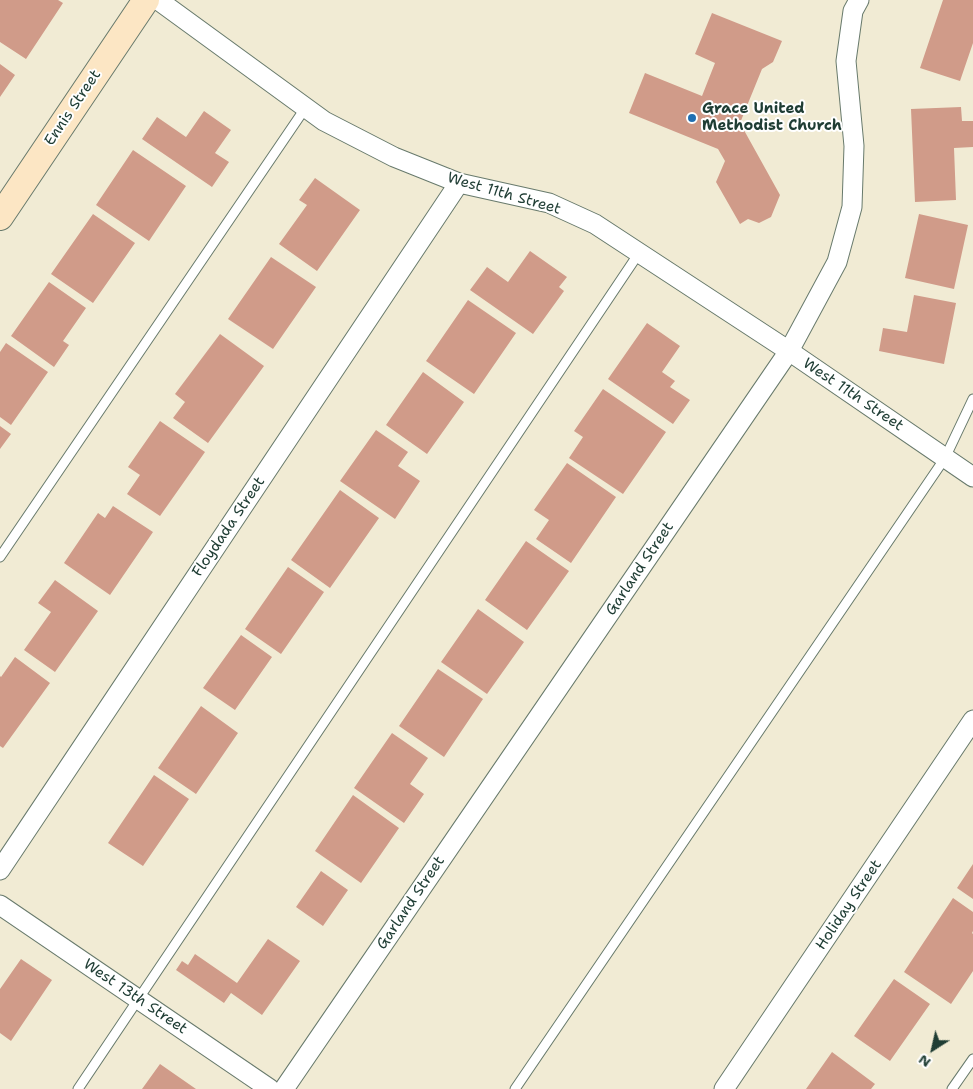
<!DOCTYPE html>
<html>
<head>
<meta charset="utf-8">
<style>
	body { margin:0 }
	#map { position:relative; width:973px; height:1089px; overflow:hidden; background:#f1ebd4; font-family:"Shantell Sans",sans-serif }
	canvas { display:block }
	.north { position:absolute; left:908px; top:1024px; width:50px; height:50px; -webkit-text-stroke:4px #fff; paint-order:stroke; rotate:215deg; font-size:14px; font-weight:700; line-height:20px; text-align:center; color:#1f3d34 }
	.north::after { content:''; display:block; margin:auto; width:18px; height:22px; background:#1f3d34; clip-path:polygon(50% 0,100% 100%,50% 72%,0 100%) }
</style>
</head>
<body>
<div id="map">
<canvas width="973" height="1089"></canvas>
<div class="north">N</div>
</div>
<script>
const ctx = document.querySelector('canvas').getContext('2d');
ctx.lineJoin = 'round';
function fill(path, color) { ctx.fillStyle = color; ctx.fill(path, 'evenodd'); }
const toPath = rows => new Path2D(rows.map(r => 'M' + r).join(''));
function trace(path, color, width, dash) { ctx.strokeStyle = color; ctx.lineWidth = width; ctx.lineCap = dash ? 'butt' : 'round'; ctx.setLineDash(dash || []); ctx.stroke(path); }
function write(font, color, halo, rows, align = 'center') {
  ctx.font = font + ' "Shantell Sans",sans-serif'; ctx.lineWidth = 4; ctx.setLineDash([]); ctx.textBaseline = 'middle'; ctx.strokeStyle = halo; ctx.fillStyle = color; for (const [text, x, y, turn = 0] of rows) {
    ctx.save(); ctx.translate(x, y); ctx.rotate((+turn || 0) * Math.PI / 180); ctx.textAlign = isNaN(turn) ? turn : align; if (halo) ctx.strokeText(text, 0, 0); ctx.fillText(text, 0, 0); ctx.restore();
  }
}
fill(toPath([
	[0,0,58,0,63,3,26,59,0,42],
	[943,0,973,0,973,43,960,81,920,68],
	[712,13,782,41,773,62,762,69,740,123,780,195,771,217,759,223,748,219,740,224,716,182,725,161,718,149,629,113,645,73,702,96,715,63,695,54],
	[0,64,15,75,0,97],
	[961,107,962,121,973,121,973,147,954,148,956,200,915,202,911,109],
	[204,111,231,130,215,153,229,162,212,187,142,139,157,117,186,137],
	[133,150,186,186,149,241,96,205],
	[315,178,360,210,317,271,279,244,307,205,299,200],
	[93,214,135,243,93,303,51,274],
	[919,214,968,225,954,289,905,278],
	[530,251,567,277,559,287,564,291,533,334,470,290,487,267,508,282],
	[271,257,316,287,273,349,228,319],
	[49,282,86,308,63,341,69,345,54,367,11,336],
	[914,295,956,303,944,364,879,351,883,328,907,332],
	[468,300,516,333,474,394,426,361],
	[647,323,680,346,662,372,675,381,670,387,690,400,673,424,608,379],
	[220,334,264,366,208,443,173,418,185,402,175,394],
	[6,343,48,372,11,425,0,417,0,352],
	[423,372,464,402,427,454,386,425],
	[603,389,666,432,623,494,569,458,583,437,574,431],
	[160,421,205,452,160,516,127,494,140,475,128,467],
	[0,426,11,434,0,449],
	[376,430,408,452,398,466,420,481,395,519,340,481],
	[567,463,616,497,571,563,536,539,549,520,534,510],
	[340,490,379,518,330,588,291,560],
	[113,506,153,532,110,595,64,563,98,513,105,518],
	[526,541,569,571,527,630,485,600],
	[288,567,324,592,281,654,245,629],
	[55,580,98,611,55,672,24,650,51,612,38,603],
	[478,609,524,642,487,694,441,662],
	[241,635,272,657,235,710,203,688],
	[15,657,50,683,3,748,0,746,0,676,1,677],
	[438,669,483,699,444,757,399,726],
	[201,706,238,733,196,794,158,768],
	[392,733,428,758,410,784,424,794,404,823,354,788],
	[154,775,189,799,143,866,108,843],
	[353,795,399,828,361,883,315,851],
	[973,864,973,899,957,888],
	[321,871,348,890,323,926,296,907],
	[953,898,973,912,973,931,972,933,973,934,973,971,951,1004,904,972],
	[268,939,300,961,262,1015,231,993,224,1003,176,970,182,961,188,965,195,954,237,983],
	[21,959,52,980,11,1041,0,1033,0,989],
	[894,979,930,1004,890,1061,854,1036],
	[832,1052,875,1084,871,1089,806,1089],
	[160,1064,196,1089,142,1089]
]), '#d09b89');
const lane = toPath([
	[0,557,306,107],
	[78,1089,639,253],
	[515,1089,945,458,973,399],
	[952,1089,973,1059]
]);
const street = toPath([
	[158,0,324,121,394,157,459,183,549,203,595,224,789,351,973,477],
	[0,870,459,183],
	[0,905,270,1089],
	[284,1089,789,351,837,262,852,207,854,146,846,61,853,11,859,0],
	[724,1089,973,720]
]);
const secondary = toPath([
	[0,217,146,0]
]);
trace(lane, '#687a6c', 11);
trace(street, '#687a6c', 21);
trace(secondary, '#687a6c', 28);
trace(lane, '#fff', 9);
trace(street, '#fff', 19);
trace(secondary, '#fce6c4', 26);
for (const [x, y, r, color] of [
	[692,118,5,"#1f6fb2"]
]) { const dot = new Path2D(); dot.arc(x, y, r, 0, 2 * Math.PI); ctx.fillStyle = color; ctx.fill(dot); trace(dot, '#fff', 2); }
write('15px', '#1f3d34', '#fff', [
	["Ennis Street",73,108,-56],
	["West 11th Street",504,194,16],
	["West 11th Street",853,395,34],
	["Floydada Street",229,527,-56],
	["Garland Street",640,569,-56],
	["Garland Street",411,903,-56],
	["Holiday Street",849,905,-56],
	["West 13th Street",135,997,34]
]);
write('bold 15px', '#1f3d34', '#fff', [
	["Grace United",702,109],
	["Methodist Church",702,126]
], 'left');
</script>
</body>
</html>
